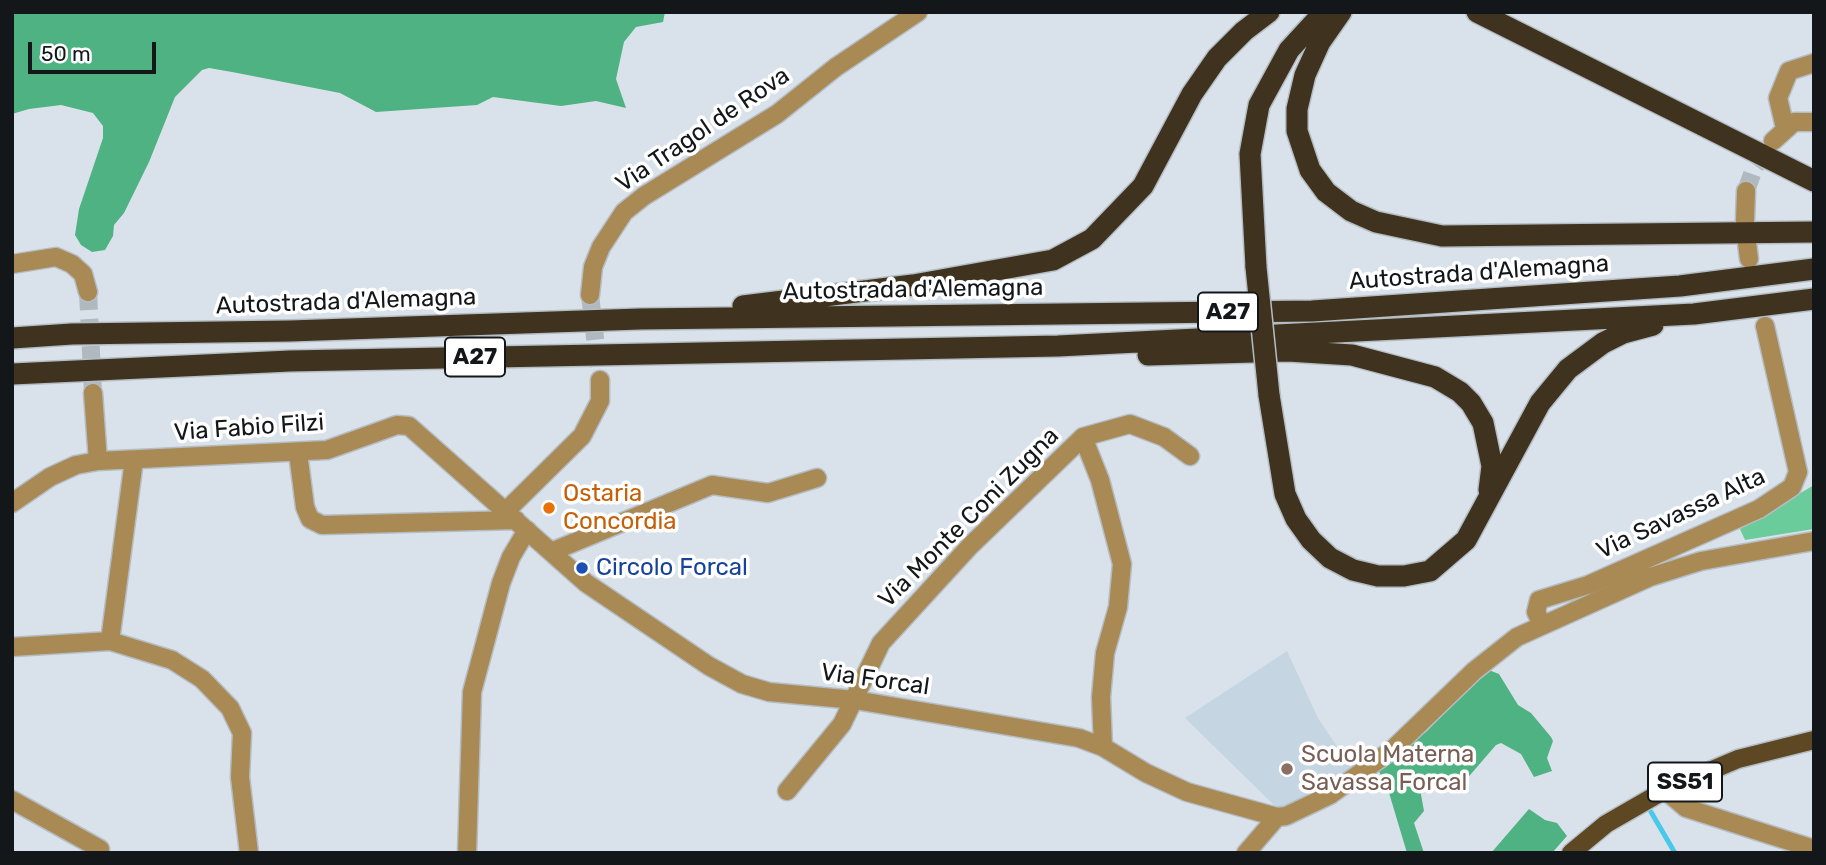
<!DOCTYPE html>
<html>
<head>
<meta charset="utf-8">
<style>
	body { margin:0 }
	#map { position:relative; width:1826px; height:865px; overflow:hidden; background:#d9e2ea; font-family:Rubik,sans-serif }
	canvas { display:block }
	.frame { position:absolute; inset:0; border:14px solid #131719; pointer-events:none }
	.scale { position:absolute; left:28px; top:42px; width:128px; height:32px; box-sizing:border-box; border:4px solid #131719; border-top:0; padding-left:9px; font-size:21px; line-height:24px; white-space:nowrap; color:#131719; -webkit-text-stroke:5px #fff; paint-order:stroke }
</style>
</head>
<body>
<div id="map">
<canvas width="1826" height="865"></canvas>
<div class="frame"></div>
<div class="scale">50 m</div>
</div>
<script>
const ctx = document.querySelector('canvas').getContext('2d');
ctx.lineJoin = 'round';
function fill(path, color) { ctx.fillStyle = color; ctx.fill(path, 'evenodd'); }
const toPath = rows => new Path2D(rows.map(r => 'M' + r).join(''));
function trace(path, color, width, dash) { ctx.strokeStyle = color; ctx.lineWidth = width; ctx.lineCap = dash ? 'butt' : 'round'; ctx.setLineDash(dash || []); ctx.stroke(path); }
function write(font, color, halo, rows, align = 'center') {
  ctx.font = font + ' Rubik,sans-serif'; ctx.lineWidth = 7; ctx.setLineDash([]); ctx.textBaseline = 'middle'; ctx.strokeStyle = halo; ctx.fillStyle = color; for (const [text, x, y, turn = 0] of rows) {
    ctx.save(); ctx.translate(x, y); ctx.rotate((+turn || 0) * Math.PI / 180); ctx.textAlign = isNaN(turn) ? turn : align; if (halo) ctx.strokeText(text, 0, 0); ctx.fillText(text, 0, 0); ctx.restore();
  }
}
fill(toPath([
	[1287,651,1318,718,1352,769,1279,810,1185,718]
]), '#c5d5e1');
fill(toPath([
	[1814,485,1814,529,1745,540,1740,529]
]), '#6bcc9b');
fill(toPath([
	[12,12,665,12,663,22,636,27,624,42,616,79,626,108,596,101,561,106,493,97,477,105,376,112,340,93,232,72,209,68,202,70,175,97,149,162,124,213,114,225,113,236,105,250,92,252,81,245,75,235,79,209,103,138,103,126,93,113,61,105,29,109,12,114],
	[1486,669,1499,674,1518,705,1531,713,1551,737,1553,741,1547,758,1552,771,1534,777,1521,754,1501,743,1496,745,1458,789,1454,790,1442,778,1420,789,1424,811,1414,823,1424,853,1407,853,1387,786,1377,768,1427,731],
	[1529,809,1545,820,1557,823,1567,836,1552,853,1491,853]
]), '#4fb282');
trace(toPath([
	[1651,812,1675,853]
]), '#49c9e9', 5);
trace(toPath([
	[1746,191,1755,166,1770,145],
	[88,292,93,393],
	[590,295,600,380]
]), '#b1b9c0', 18, [18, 9]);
const street = toPath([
	[1785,128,1778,98,1789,71,1814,63],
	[1773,141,1794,122,1814,122],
	[1745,221,1746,191],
	[1747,243,1749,259],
	[12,264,56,257,72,264,83,274,88,292],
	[590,295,593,267,601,247,624,212,644,196,777,114,836,67,918,12],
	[93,393,98,461],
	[1083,437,1100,480,1122,564,1118,607,1105,653,1101,697,1103,747],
	[298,453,305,507,310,519,322,525,516,520],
	[12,503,50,477,76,465,98,461,327,450,397,425,409,426,586,583,709,666,742,684,769,692,855,700,1079,738,1103,747,1146,773,1187,792,1277,817,1286,816,1330,795,1393,749,1474,671,1517,637,1650,577,1701,561,1814,541],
	[506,511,582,436,600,401,600,380],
	[551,552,712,485,768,493,817,478],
	[1542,624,1536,612,1539,600,1588,585,1759,509,1792,487,1798,472,1765,326],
	[110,641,134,460],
	[12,647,110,641,172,660,202,679,230,708,242,733,240,777,249,853],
	[1665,790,1686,808,1814,849],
	[787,791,842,724,881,643,970,546,1083,437,1130,424,1164,437,1190,456],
	[12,800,100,849],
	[467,853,472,692,501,583,511,557,527,530],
	[1246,853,1277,817]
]);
const primary = toPath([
	[1571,853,1606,824,1665,790,1738,759,1814,740]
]);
const highway = toPath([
	[1341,12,1320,42,1305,75,1297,109,1297,131,1310,170,1326,192,1351,211,1376,222,1442,236,1814,232],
	[1477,12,1814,181],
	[1256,267,1250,154,1259,105,1289,50,1324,12],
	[743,306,913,285,1053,260,1092,239,1143,186,1192,94,1217,58,1244,31,1269,12],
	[12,338,72,334,290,331,640,319,1312,311,1680,286,1814,269],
	[1148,355,1288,351,1352,355,1435,377,1460,392,1471,403,1483,423,1492,466,1489,490],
	[12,374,290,361,1058,346,1694,314,1814,299],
	[1269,395,1285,494,1296,519,1311,540,1330,558,1353,570,1378,576,1404,576,1430,571,1466,540,1540,403,1568,369,1603,343,1623,333,1653,325]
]);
trace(street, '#b5bdc4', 21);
trace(primary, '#b5bdc4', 21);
trace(highway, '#b5bdc4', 24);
trace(street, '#a98954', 18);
trace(primary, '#5d4823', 18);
trace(highway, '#3f331f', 21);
const highwayBridge = toPath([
	[1256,267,1269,395]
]);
trace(highwayBridge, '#b5bdc4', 24, []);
trace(highwayBridge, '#3f331f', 21);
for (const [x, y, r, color] of [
	[549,508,7,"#e8710a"],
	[582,568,7,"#1a4fb4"],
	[1287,769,7,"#8d6e63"]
]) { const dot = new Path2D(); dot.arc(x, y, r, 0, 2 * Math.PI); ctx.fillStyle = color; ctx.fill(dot); trace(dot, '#fff', 2.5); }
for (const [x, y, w] of [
	[1228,312,60],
	[475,357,60],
	[1685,782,74]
]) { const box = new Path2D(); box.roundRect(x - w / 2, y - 19.5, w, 39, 5); ctx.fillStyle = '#fff'; ctx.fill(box); trace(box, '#131719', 2); }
write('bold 23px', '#131719', null, [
	["A27",1228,312],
	["A27",475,357],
	["SS51",1685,782]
]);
write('24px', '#131719', '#fff', [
	["Via Tragol de Rova",703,130,-34],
	["Autostrada d'Alemagna",1479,273,-4],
	["Autostrada d'Alemagna",913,290,-1],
	["Autostrada d'Alemagna",346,302,-2],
	["Via Fabio Filzi",249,428,-4],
	["Via Savassa Alta",1681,514,-25],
	["Via Monte Coni Zugna",969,518,-45],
	["Via Forcal",875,680,8]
]);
write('24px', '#c56008', '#fff', [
	["Ostaria",563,494],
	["Concordia",563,522]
], 'left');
write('24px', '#164399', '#fff', [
	["Circolo Forcal",596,568]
], 'left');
write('24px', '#785e54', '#fff', [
	["Scuola Materna",1301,755],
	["Savassa Forcal",1301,783]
], 'left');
</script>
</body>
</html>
